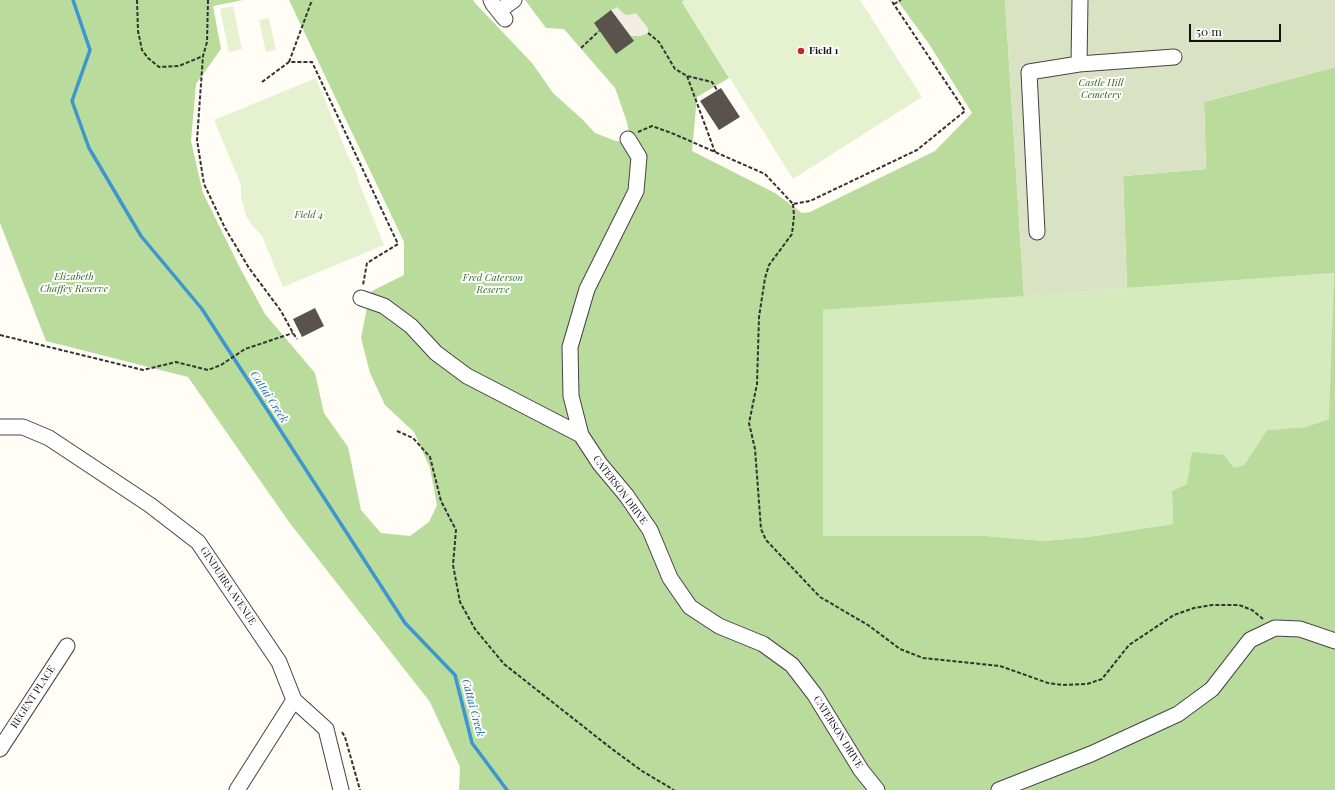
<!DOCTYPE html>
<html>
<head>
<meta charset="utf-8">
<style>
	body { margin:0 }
	#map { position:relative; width:1335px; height:790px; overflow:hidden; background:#fffdf5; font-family:"Playfair Display",serif }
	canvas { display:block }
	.scale { position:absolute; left:1189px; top:24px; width:92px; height:18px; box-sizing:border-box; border:2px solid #111; border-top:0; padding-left:5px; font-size:12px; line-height:14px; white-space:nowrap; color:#111; -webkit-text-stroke:3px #fff; paint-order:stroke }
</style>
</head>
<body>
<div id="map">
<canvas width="1335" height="790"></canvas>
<div class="scale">50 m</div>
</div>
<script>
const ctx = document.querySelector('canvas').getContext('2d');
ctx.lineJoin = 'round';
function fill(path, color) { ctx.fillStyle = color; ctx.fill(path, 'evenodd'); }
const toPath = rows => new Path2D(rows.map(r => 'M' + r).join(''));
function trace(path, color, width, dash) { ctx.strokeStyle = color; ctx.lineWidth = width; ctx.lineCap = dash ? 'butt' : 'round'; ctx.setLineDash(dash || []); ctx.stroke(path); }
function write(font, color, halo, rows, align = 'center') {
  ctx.font = font + ' "Playfair Display",serif'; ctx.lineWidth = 4; ctx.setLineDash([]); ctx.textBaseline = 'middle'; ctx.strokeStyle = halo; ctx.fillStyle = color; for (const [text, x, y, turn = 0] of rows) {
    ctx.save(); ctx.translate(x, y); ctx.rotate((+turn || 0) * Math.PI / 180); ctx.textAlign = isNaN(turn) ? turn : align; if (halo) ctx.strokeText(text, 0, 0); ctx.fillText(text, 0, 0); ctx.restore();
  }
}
fill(toPath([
	[1334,273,1330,419,1306,427,1267,430,1244,465,1234,468,1224,455,1187,484,1172,491,1173,524,1088,537,1044,541,985,536,823,536,823,310]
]), '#d5ebbd');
fill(toPath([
	[0,0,243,0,213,6,221,49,196,84,191,141,203,193,239,266,265,314,315,373,324,413,348,447,361,510,381,533,410,536,429,522,437,505,430,468,414,432,385,405,370,373,361,338,370,292,404,275,404,242,289,0,473,0,476,4,532,63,553,93,582,119,595,133,616,141,624,141,630,136,626,119,615,88,564,29,546,28,525,0,685,0,682,2,729,78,697,97,692,151,775,193,802,213,810,212,935,151,972,113,929,44,897,0,1005,0,1024,296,823,310,823,536,985,536,1044,541,1088,537,1173,524,1172,491,1187,484,1192,452,1224,455,1234,468,1244,465,1267,430,1306,427,1329,419,1334,273,1127,288,1123,176,1206,169,1204,102,1335,67,1335,790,459,790,460,767,430,702,289,522,188,377,46,341,0,223]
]), '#b9dc9c');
fill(toPath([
	[1005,0,1335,0,1335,67,1204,102,1206,169,1123,176,1127,288,1024,296]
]), '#d9e3c4');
fill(toPath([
	[685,0,860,0,922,97,793,179,682,2],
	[233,6,242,49,229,52,220,9],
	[269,18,276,50,266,52,259,20],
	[316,78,348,156,356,171,359,182,384,245,283,287,262,236,252,225,246,216,241,196,241,185,214,120]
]), '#e6f2cf');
fill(toPath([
	[617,7,624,14,628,15,636,13,648,28,648,33,641,36,631,36,611,10]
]), '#f1ede2');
trace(toPath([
	[73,0,90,50,72,101,89,148,141,236,202,309,405,623,455,675,472,743,507,790]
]), '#3f96cf', 3.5);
fill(toPath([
	[611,10,634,41,616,54,594,23],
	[721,88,740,117,719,130,700,101],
	[315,308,324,326,302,337,293,319]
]), '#5a524d');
const minor = toPath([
	[491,0,493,4,505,19],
	[499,11,514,0],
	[1079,64,1174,57],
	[628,139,639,157,636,191,587,289,570,347,571,396,581,435,600,464,626,495,650,530,670,578,690,607,719,626,763,644,792,665,815,695,861,770,877,790],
	[1037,232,1029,72,1079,64,1080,0],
	[361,298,384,306,411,326,436,353,467,376,581,435],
	[0,427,23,427,49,438,150,505,198,542,279,662,294,700,326,729,341,790],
	[0,749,67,646],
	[237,790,294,700],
	[999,790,1091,754,1178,714,1212,689,1250,640,1275,628,1300,629,1335,641]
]);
trace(minor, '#444', 17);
trace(toPath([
	[137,0,138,31,142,50,148,58,159,67,179,66,203,56],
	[208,0,207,42,203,56,197,140,204,184,225,228,249,268,281,311,293,333,297,339],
	[894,4,901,0],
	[648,33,659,42,675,69,687,76,712,82,717,90],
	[581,48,599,31],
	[289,62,312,0],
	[687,76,715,152],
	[262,82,289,62,312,62,398,244,367,263,363,285],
	[638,132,652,126,674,134,765,174,793,204,810,201,917,150,965,111,891,0],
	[793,204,794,216,792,234,769,265,765,278,759,317,757,384,749,423,755,449,761,529,766,540,820,597,868,625,900,649,923,658,1000,666,1048,683,1063,685,1087,684,1102,679,1129,645,1174,615,1194,608,1212,605,1239,605,1252,610,1263,619],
	[0,335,143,370,176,362,208,370,221,365,245,349,293,333],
	[397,431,413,438,430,457,441,501,456,530,453,565,460,602,475,629,504,664,612,749,642,771,674,790],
	[342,732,345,737,360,790]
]), '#333', 2, [4, 2]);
trace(minor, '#fff', 15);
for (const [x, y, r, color] of [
	[801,51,4,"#c4262e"]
]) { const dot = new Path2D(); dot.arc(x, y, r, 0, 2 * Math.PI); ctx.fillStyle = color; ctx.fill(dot); trace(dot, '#fff', 1.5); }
write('bold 10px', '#111', '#fff', [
	["Field 1",809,51]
], 'left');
write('italic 10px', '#2f6b1f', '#fff', [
	["Castle Hill",1101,83],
	["Cemetery",1101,95],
	["Field 4",309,215],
	["Elizabeth",74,277],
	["Chaffey Reserve",74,289],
	["Fred Caterson",493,278],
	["Reserve",493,290]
]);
write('10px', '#111', '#fff', [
	["CATERSON DRIVE",620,490,53],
	["GINDURRA AVENUE",228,586,56],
	["REGENT PLACE",33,697,-57],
	["CATERSON DRIVE",838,732,58]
]);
write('italic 11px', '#1768a6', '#fff', [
	["Cattai Creek",269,397,57],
	["Cattai Creek",473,708,75]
]);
</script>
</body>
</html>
